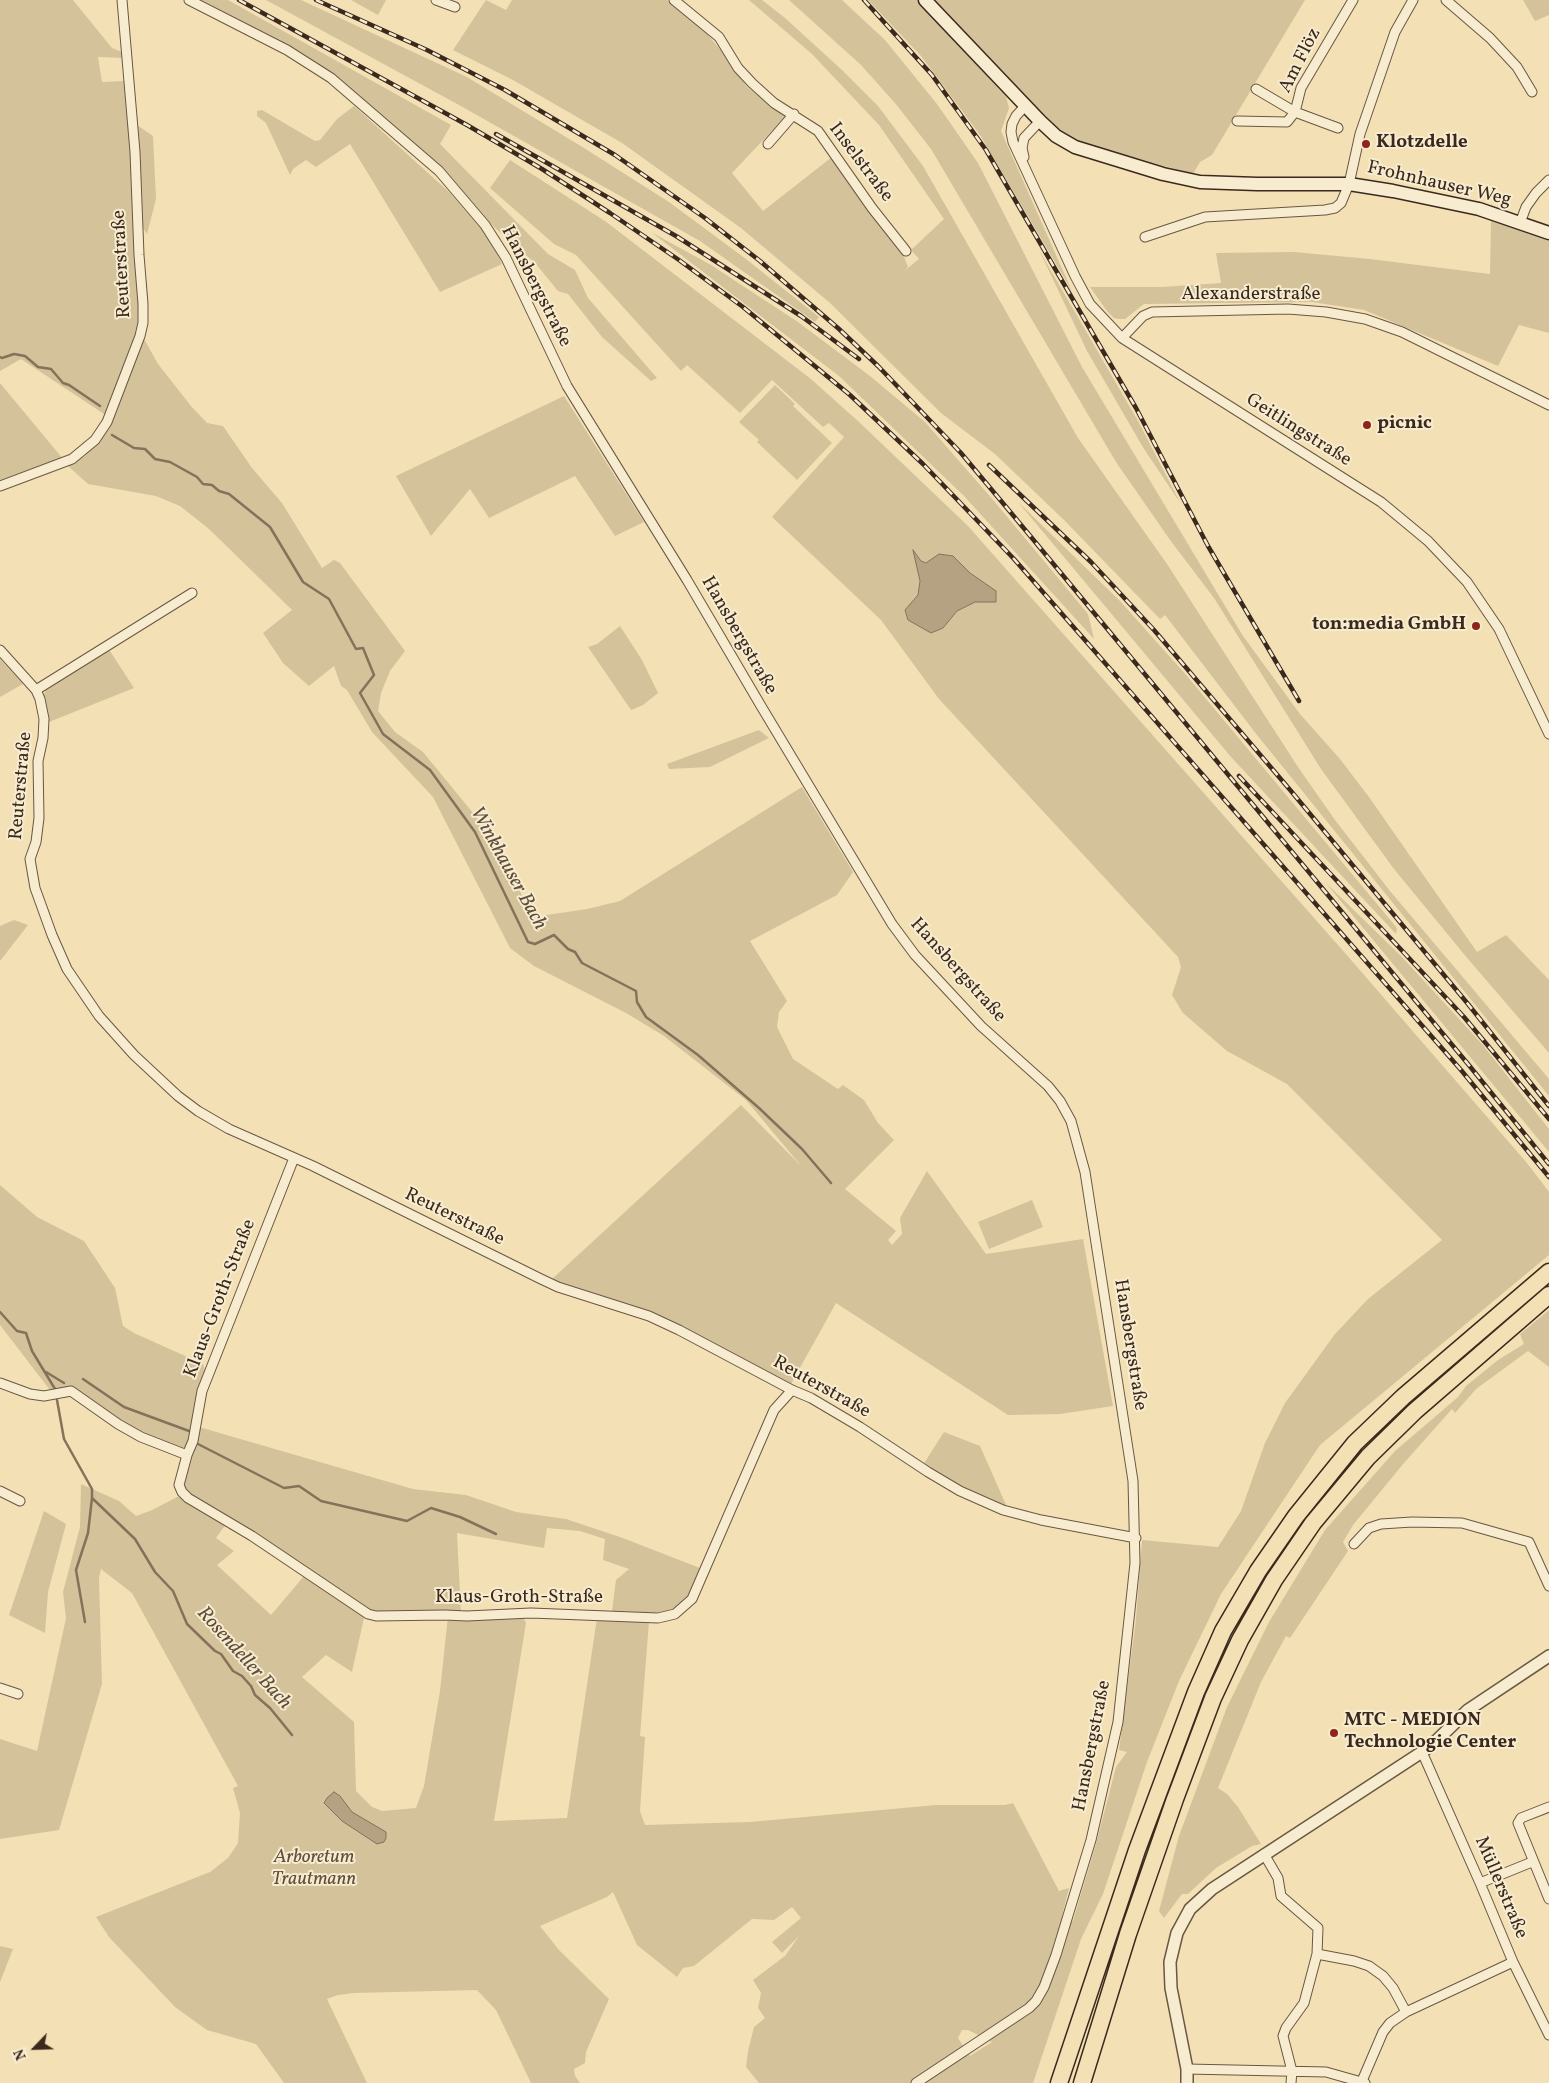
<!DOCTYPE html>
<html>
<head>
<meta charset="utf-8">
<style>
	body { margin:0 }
	#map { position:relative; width:1549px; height:2083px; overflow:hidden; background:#f3e1b5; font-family:Vollkorn,serif }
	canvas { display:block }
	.north { position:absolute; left:10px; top:2023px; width:50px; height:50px; -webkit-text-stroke:4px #f7eccf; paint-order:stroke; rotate:246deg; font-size:14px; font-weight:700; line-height:20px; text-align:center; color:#3b291e }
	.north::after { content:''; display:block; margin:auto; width:18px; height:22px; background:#3b291e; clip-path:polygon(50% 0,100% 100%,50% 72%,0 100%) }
</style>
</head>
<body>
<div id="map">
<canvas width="1549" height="2083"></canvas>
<div class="north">N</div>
</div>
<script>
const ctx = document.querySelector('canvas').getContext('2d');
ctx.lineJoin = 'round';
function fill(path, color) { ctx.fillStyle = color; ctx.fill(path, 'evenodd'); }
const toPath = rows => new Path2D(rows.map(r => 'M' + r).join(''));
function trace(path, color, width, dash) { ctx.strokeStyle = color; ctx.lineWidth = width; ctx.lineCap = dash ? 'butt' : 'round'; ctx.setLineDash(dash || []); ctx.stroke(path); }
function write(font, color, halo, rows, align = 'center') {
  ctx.font = font + ' Vollkorn,serif'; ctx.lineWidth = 4; ctx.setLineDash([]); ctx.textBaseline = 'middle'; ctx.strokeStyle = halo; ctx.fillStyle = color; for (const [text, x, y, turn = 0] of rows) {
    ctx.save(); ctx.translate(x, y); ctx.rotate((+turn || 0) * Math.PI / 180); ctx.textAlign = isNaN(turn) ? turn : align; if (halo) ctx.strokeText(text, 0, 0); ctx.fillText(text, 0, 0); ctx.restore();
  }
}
fill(toPath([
	[0,0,73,0,112,48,122,52,123,58,98,57,102,82,125,81,142,323,107,416,21,359,0,371],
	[199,0,228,0,451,125,440,144,548,254,575,270,588,298,657,378,651,381,602,337,568,294,558,291,536,264,494,227,445,170,329,71,287,45],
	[266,0,301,0,467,77,584,148,669,202,746,259,819,317,815,322,700,241,459,105],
	[351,0,386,0,378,15],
	[486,0,506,10,512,0,667,0,703,29,723,53,747,87,786,116,732,173,763,211,832,157,902,251,908,267,903,272,919,259,911,250,944,219,879,125,812,54,749,0,762,0,785,18,842,70,878,106,923,166,1078,438,1167,564,1298,767,1335,820,1390,891,1549,1079,1549,1096,1257,735,1165,615,1160,619,1064,520,995,454,941,413,830,303,741,228,622,143,513,80,453,50],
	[789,0,842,0,885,40,937,104,978,163,1082,367,1243,636,1300,714,1340,759,1369,797,1477,952,1506,935,1549,980,1549,1053,1468,959,1394,869,1321,769,1214,598,1170,540,1116,462,931,149,895,103,861,65],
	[868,0,1305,0,1212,155,1200,162,1193,174,1080,142,1056,130,963,49,1006,97,1009,108,1001,131,1072,291,980,135,921,56],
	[1523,0,1549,0,1549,15,1535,21],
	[354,106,449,192,491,240,502,264,440,292,350,144,316,167,306,160,293,169,290,175,266,123,257,116,257,111,262,110,315,141,320,140,337,119],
	[137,125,153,136,156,199,147,234,139,222],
	[510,160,605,221,811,379,859,422,968,526,1345,953,1527,1163,1549,1192,1549,1255,1320,1445,1221,1594,1179,1681,1147,1762,1103,1894,1081,1939,1033,2083,759,2083,746,2067,748,2051,754,2027,765,2018,758,2008,761,1993,753,1980,785,1956,799,1936,782,1953,772,1942,801,1918,792,1907,774,1920,752,1919,694,1966,683,1968,677,1977,637,1945,613,1892,607,1897,540,1926,559,1950,609,1999,586,2052,585,2063,574,2069,575,2076,580,2083,531,2083,496,2010,477,1990,354,1993,338,1995,327,1999,367,2083,284,2083,256,2044,207,2030,175,2007,109,1937,96,1917,210,1872,228,1858,238,1843,240,1813,233,1788,238,1786,132,1593,101,1569,99,1578,102,1684,59,1830,0,1839,0,1739,37,1751,66,1618,63,1592,80,1527,81,1484,119,1501,136,1516,152,1510,177,1497,183,1497,226,1524,216,1538,234,1551,217,1565,271,1615,304,1576,362,1614,364,1618,352,1672,326,1655,302,1677,354,1722,356,1791,372,1807,382,1811,416,1808,424,1786,440,1691,448,1616,523,1617,526,1623,494,1821,567,1818,597,1618,649,1622,640,1736,645,1737,640,1811,645,1825,750,1822,936,1805,1005,1805,1013,1803,1059,1891,1069,1888,1062,1916,1073,1921,1096,1844,1116,1767,1127,1752,1119,1750,1136,1619,1142,1540,1218,1547,1241,1511,1265,1443,1285,1403,1335,1334,1368,1299,1442,1240,1287,1084,1227,1051,1183,1013,1172,995,1181,967,1178,957,939,699,881,620,772,517,844,437,829,423,823,427,772,380,740,413,687,365,681,371,576,255,554,244,490,188],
	[914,551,921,561,927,563,939,554,953,556,970,573,995,591,995,602,975,602,957,611,943,628,931,633,908,620,905,610,918,595,920,580],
	[962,2030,968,2030,992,2042,970,2056,958,2038],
	[1491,221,1549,240,1549,333,1519,325,1498,366,1364,310,1312,302,1144,304,1125,319,1119,319,1114,318,1107,311,1090,287,1162,287,1221,283,1216,253,1294,252,1370,259,1490,274],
	[651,232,711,265,798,322,870,376,925,422,994,501,1088,614,1094,639,964,496,839,376],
	[1039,250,1138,421,1181,504,1144,449,1087,351],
	[143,337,158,364,191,406,207,423,223,426,252,468,282,503,322,568,334,560,340,563,405,651,390,671,381,693,378,711,395,732,423,752,487,830,529,908,540,916,587,909,620,901,802,787,853,872,837,895,750,941,787,1001,779,1012,777,1027,793,1059,838,1089,843,1085,864,1100,878,1123,894,1140,845,1189,896,1231,888,1240,892,1245,902,1234,900,1218,927,1171,986,1254,1083,1239,1113,1406,1060,1414,1008,1415,836,1303,791,1384,680,1327,551,1280,741,1105,802,1167,746,1100,664,1036,626,1013,534,966,510,948,433,797,372,732,347,690,341,686,334,666,309,686,283,663,263,633,292,610,209,529,180,506,156,496,88,484,68,466,85,456,108,427],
	[0,383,63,459,0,483],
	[775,385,795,404,793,406,832,443,797,480,757,442,759,440,739,422],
	[564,396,644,522,615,536,575,476,489,518,470,489,431,536,396,476],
	[1018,502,1120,601,1187,676,1397,928,1396,934,1231,757],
	[620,626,642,660,658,693,643,705,631,710,588,647,597,644],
	[110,651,134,688,49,722,44,695,46,688,102,652],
	[0,659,23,684,0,697],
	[759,730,769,738,710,767,669,769,667,764],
	[1325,882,1402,957,1482,1044,1549,1129,1549,1152],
	[14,920,28,925,0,961,0,926],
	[0,1185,37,1217,84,1241,115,1288,123,1326,134,1333,203,1364,205,1370,192,1425,413,1489,466,1495,516,1512,566,1519,620,1537,700,1568,686,1601,666,1613,612,1611,616,1580,629,1569,603,1560,605,1539,580,1531,547,1528,544,1548,457,1533,461,1613,379,1613,366,1610,190,1495,183,1487,182,1479,191,1453,143,1435,72,1390,53,1394,0,1325],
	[1032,1200,1043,1227,989,1249,978,1222],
	[1549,1310,1549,1367,1528,1351,1476,1389,1455,1413,1452,1409,1404,1463,1353,1525,1343,1542,1348,1551,1290,1638,1286,1636,1261,1682,1218,1788,1227,1794,1238,1807,1261,1844,1252,1846,1216,1868,1188,1894,1182,1894,1164,1918,1159,1911,1179,1836,1227,1707,1269,1622,1325,1530,1395,1451,1458,1397,1466,1386,1498,1360,1524,1344,1520,1334],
	[944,1432,980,1446,1007,1507,970,1492,923,1465],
	[44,1511,66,1524,48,1592,45,1633,9,1615],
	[0,1946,13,1949,0,1982]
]), '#d4c29b');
const water = toPath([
	[913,550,921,561,926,563,939,554,953,556,970,573,996,591,996,602,975,602,957,611,943,628,931,633,908,620,905,610,918,595,920,581,913,550],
	[334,1792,340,1796,352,1812,386,1832,386,1838,384,1842,377,1844,342,1821,324,1803,327,1798,334,1792]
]);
fill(water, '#b4a282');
trace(water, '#84725a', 1);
trace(toPath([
	[0,357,2,358,14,354,25,356,38,367,51,369,63,383,69,385,100,406],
	[112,435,134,448,145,449,155,459,170,462,197,477,203,484,212,485,219,491,229,494,270,527,303,582,329,599,356,649,363,648,374,675,360,693,383,734,430,770,475,832,528,942,535,944,554,935,568,949,575,952,582,963,636,991,637,1002,646,1017,698,1055,759,1108,802,1149,831,1183],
	[0,1312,17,1331,26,1333,32,1351,55,1389],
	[46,1372,64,1383],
	[83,1379,124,1407,189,1431],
	[57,1400,64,1439,92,1489,92,1498,135,1539,155,1572,173,1591,187,1624,215,1651,221,1654,233,1671,242,1676,251,1686,255,1695,270,1708,292,1735],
	[196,1443,284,1488,299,1486,321,1501,407,1521,431,1508,460,1517,496,1534],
	[85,1622,76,1570,88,1533,92,1498]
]), '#84725a', 2.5);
const minor = toPath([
	[189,0,287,50,331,78,439,171,485,225,506,258,567,386,687,580,761,706,892,924,915,955,981,1026,1048,1086,1060,1101,1071,1121,1085,1172,1133,1481,1135,1563,1118,1722,1091,1840,1056,1955,1044,1987,1036,2001,1029,2008,916,2083],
	[436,0,455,7],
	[674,0,719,37,738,68,752,83,774,103,818,131,872,208,906,251],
	[1446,0,1490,38,1517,67,1532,92],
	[1256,89,1295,112,1338,128],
	[1026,105,1016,116,1012,124,1011,132,1013,142,1075,276,1090,304,1122,338,1381,502,1428,541,1467,582,1499,629,1549,734],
	[1237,121,1287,122,1295,112,1301,88,1353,0],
	[768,144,794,114],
	[1024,157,1022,148,1024,138,1040,121],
	[1520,223,1526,207,1536,193,1549,180],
	[1145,237,1205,217,1325,210,1335,208,1341,203,1349,184,1360,134,1395,32,1413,0],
	[1122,338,1143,316,1152,312,1288,309,1326,312,1365,319,1402,332,1549,405],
	[0,486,72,459,95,440,107,422,140,336,143,323,143,304,139,255,135,152,122,0],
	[0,650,36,690,40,699,44,719,43,738,38,761,39,818,36,842,30,859,35,888,52,935,67,969,99,1016,134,1055,178,1096,198,1111,229,1129,313,1166,541,1279,558,1287,649,1316,679,1330,792,1390,811,1398,860,1427,928,1472,960,1491,1003,1510,1041,1520,1136,1538],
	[36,690,192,593],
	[294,1158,202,1391,193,1441,187,1455,179,1485,182,1492,188,1498,252,1536,368,1614,376,1616,445,1615,467,1616,531,1613,658,1618,675,1614,692,1599,774,1410,792,1390],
	[0,1383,30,1394,44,1396,71,1391,118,1424,141,1437,187,1455],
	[0,1491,20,1501],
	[1354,1544,1369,1528,1381,1524,1412,1522,1462,1523,1529,1542,1549,1586],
	[0,1688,18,1694],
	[1549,1807,1521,1818,1518,1823,1549,1899],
	[1264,1854,1278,1878,1281,1896,1318,1928,1317,1954],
	[1480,1883,1532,1862],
	[1513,1962,1549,2035],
	[1187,2069,1326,2072,1365,2083],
	[1362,2081,1383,2032,1390,2023,1406,2012,1513,1962,1480,1883,1422,1752],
	[1291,2083,1292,2071,1283,2036,1286,2028,1304,2003,1317,1954,1354,1961,1369,1966,1383,1976,1393,1988,1406,2012]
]);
const tertiary = toPath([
	[1187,2083,1187,2069,1171,1988,1170,1962,1177,1933,1190,1909,1212,1889,1422,1752,1435,1742,1468,1710,1549,1656]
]);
const secondary = toPath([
	[925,0,1040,121,1056,136,1075,147,1163,174,1200,182,1257,184,1349,184,1393,191,1479,209,1549,233]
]);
const motorway = toPath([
	[1059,2083,1137,1850,1196,1692,1223,1631,1258,1571,1296,1516,1355,1443,1403,1397,1549,1272],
	[1082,2083,1128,1934,1175,1799,1213,1698,1240,1640,1274,1580,1313,1523,1368,1457,1415,1411,1549,1295]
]);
trace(minor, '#695744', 11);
trace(tertiary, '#695744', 14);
trace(secondary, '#3b291e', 15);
trace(motorway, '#3b291e', 19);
trace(minor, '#f7eccf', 9);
trace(tertiary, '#f7eccf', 11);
trace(secondary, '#f7eccf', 12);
trace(motorway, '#f3e1b5', 16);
const rail = toPath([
	[239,0,467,125,542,169,610,213,679,260,743,307,850,395,923,464,1014,559,1461,1070,1549,1177],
	[316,0,427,50,505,90,615,155,705,218,760,261,839,329,878,366,961,453,1012,514,1468,1064,1549,1164],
	[864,0,932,75,986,150,1136,408,1208,546,1299,701],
	[496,134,676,236,801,316,859,359],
	[989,465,1091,562,1154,630,1291,791,1468,1004,1549,1106],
	[1239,776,1464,1017,1549,1119]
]);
trace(rail, '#3b291e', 4.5);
trace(rail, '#f7eccf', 2.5, [8]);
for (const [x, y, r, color] of [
	[1366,144,5,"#8f2418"],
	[1367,425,5,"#8f2418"],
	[1476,626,5,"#8f2418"],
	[1334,1733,5,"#8f2418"]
]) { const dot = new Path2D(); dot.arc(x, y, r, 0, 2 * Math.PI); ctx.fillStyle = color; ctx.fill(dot); trace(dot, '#f7eccf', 2); }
write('19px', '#3b291e', '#f7eccf', [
	["Am Flöz",1301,61,-63],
	["Inselstraße",860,163,53],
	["Frohnhauser Weg",1439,185,13],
	["Reuterstraße",123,264,-93],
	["Hansbergstraße",535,287,63],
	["Alexanderstraße",1251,296],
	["Geitlingstraße",1298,431,32],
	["Hansbergstraße",738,636,60],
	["Reuterstraße",22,786,-85],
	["Hansbergstraße",957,971,48],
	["Reuterstraße",454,1218,26],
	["Klaus-Groth-Straße",221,1299,-69],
	["Hansbergstraße",1129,1345,81],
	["Reuterstraße",821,1388,29],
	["Klaus-Groth-Straße",519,1599],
	["Hansbergstraße",1093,1746,-79],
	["Müllerstraße",1500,1888,67]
]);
write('bold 19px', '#3b291e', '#f7eccf', [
	["Klotzdelle",1376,144],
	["picnic",1377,425],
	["ton:media GmbH",1466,626,"right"],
	["MTC - MEDION",1344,1722],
	["Technologie Center",1344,1744]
], 'left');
write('italic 19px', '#614f3d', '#f7eccf', [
	["Arboretum",314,1859],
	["Trautmann",314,1881]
]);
write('italic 20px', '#5f4d3c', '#f7eccf', [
	["Winkhauser Bach",507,869,61],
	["Rosendeller Bach",243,1659,48]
]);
</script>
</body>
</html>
